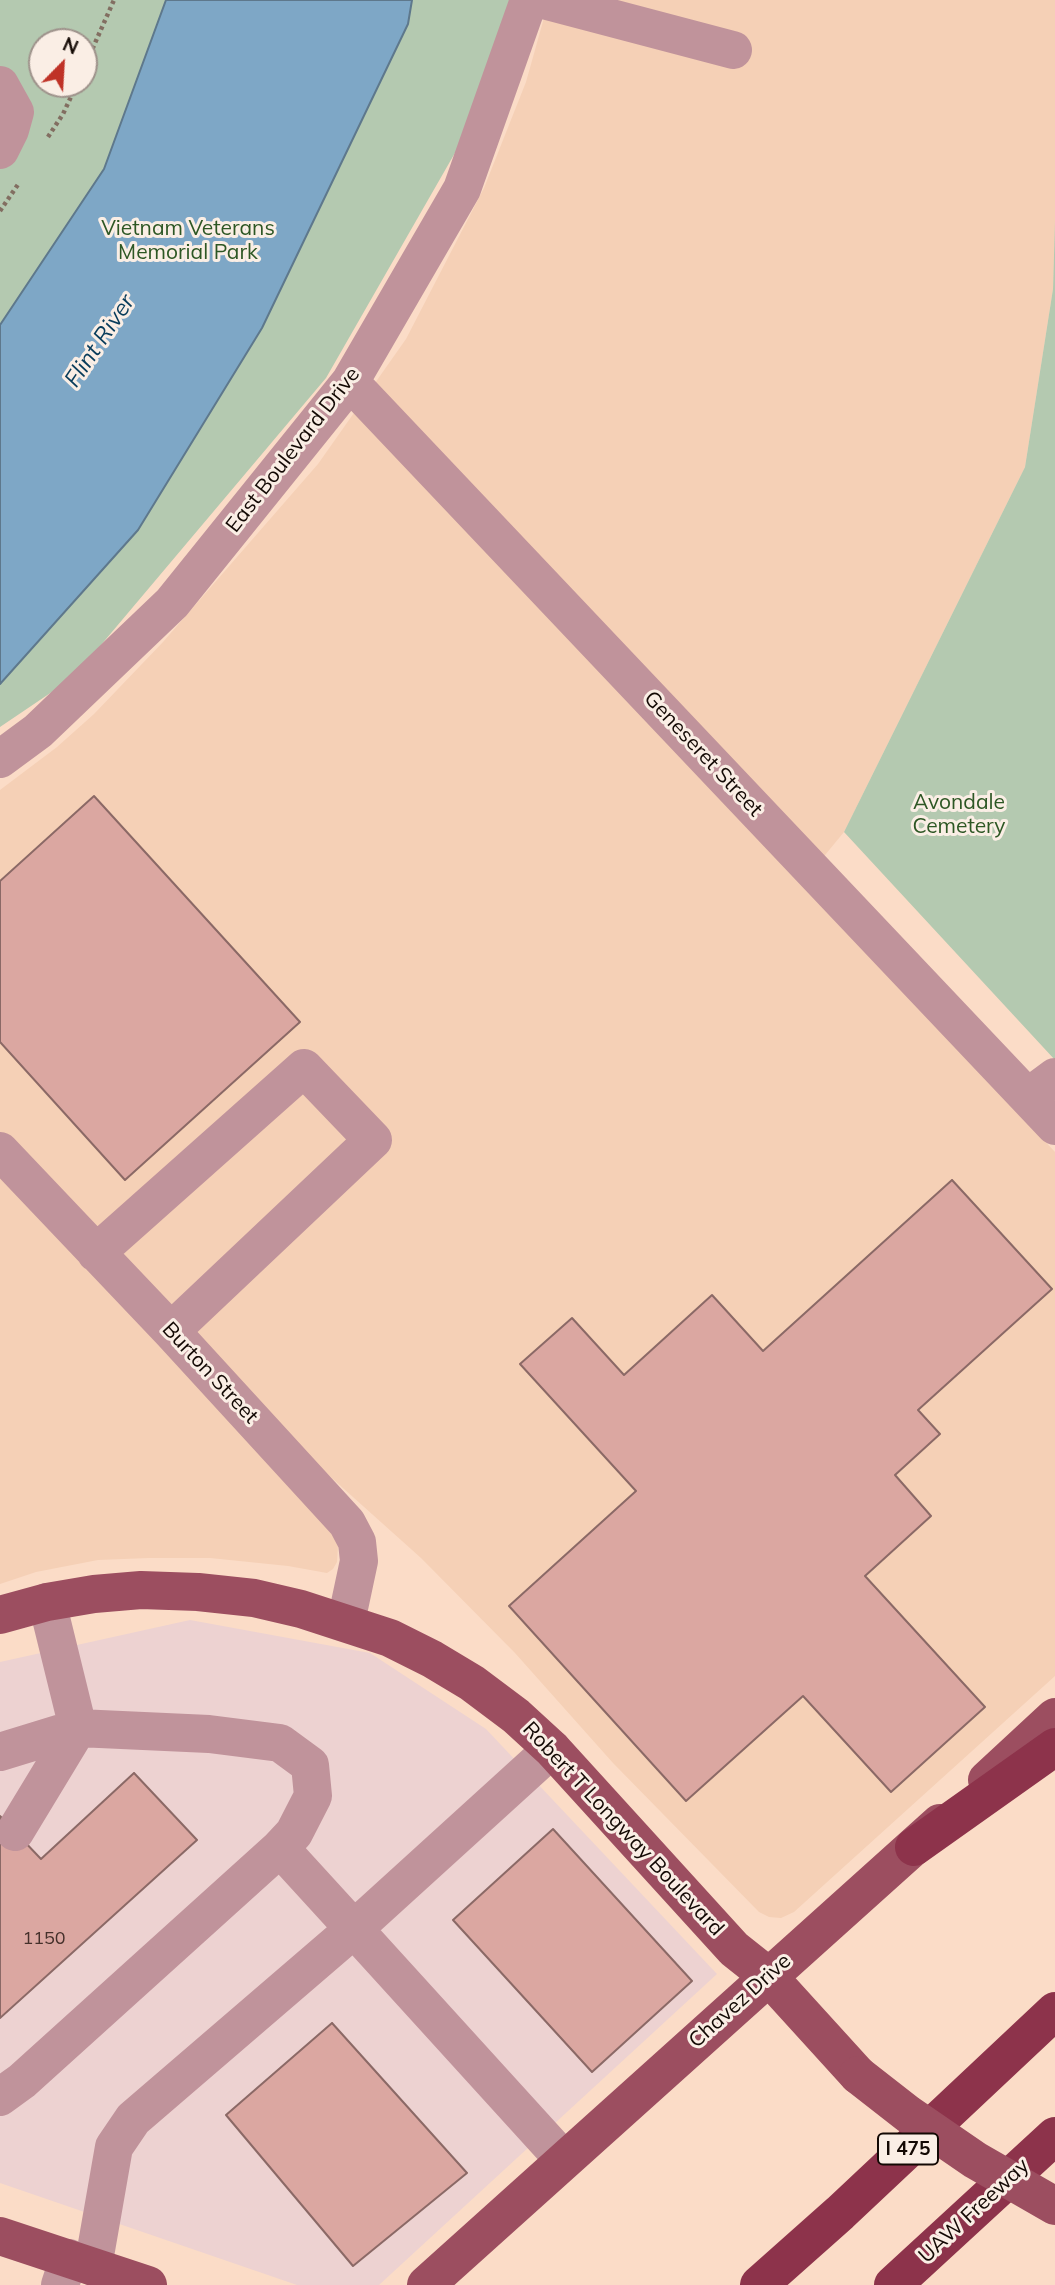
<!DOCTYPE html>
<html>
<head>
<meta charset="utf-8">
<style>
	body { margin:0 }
	#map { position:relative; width:1055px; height:2285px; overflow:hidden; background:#fbdcc7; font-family:Mulish,sans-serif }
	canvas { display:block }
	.north { position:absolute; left:28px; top:28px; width:70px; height:70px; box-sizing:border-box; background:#faeee5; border:2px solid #9e928b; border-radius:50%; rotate:24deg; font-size:19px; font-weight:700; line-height:28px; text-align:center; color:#130904 }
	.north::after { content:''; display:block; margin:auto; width:24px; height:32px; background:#bf3227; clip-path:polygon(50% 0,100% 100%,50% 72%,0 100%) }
</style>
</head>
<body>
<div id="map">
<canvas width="1055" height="2285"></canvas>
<div class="north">N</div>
</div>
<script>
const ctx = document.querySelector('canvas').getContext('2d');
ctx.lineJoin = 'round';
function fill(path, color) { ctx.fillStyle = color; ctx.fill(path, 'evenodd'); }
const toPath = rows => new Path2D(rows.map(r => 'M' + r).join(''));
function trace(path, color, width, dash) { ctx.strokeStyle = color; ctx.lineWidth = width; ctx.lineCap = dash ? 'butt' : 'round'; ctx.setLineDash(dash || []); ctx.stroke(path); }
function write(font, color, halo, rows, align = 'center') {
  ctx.font = font + ' Mulish,sans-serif'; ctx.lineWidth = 6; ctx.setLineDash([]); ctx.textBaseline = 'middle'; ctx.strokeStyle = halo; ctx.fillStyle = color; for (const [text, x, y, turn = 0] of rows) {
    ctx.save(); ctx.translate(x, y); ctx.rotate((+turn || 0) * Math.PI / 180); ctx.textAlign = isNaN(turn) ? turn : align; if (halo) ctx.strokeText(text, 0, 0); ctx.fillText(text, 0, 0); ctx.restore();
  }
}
fill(toPath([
	[190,1620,370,1653,486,1729,717,1974,379,2285,297,2285,0,2183,0,1662]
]), '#edd2d1');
fill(toPath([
	[549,0,1055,0,1055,221,1053,289,1025,467,844,832,802,883,1055,1152,1055,1676,794,1912,781,1918,769,1917,759,1912,613,1763,515,1653,421,1558,315,1463,338,1546,337,1562,333,1569,327,1573,288,1566,210,1558,149,1558,98,1560,36,1572,0,1584,0,790,57,747,94,714,163,642,318,464,406,339,484,188,526,82]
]), '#f5d0b6');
fill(toPath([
	[0,0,513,0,491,90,326,378,74,677,0,727],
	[42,42,84,42,84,84,42,84],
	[1055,221,1055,1060,844,832,1025,467,1053,289]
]), '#b4c9b0');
const water = toPath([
	[166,0,412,0,408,24,262,328,138,530,0,684,0,325,104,169,166,0]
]);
fill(water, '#7ea7c6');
trace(water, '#5e788c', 2);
const building = toPath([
	[94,796,300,1022,125,1180,0,1042,0,881,94,796],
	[952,1180,1052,1289,918,1410,940,1434,895,1475,931,1516,865,1576,985,1707,891,1792,803,1696,686,1801,509,1606,636,1491,520,1364,572,1318,624,1375,712,1295,763,1351,952,1180],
	[134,1773,197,1840,0,2018,0,1816,41,1859,134,1773],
	[553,1829,692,1981,592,2072,453,1920,553,1829],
	[332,2023,467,2173,353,2266,226,2115,332,2023]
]);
fill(building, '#dba7a1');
trace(building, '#8b6966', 2);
trace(toPath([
	[84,68,114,0],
	[48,137,63,114,77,84],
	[0,211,19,183]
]), '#826e61', 4.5, [3.5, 3.5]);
trace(toPath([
	[543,0,733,50],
	[0,85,15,112,10,130,0,150],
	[350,382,1055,1126],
	[0,759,38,731,172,603,350,382,462,189,529,0],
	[1028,1097,1055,1077],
	[0,1151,171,1331,347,1523,357,1542,359,1561,346,1622],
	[96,1253,304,1068,373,1140,171,1331],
	[47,1602,78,1728,209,1734,280,1743,310,1765,313,1796,294,1833,280,1848,354,1929,552,1749],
	[0,1752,78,1728],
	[15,1832,78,1728],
	[0,2097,22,2081,280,1848],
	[93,2267,114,2147,133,2119,354,1929,564,2160],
	[60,2285,69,2258]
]), '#c0939b', 38);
trace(toPath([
	[0,1615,47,1602,94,1594,141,1590,198,1592,254,1598,301,1609,390,1638,432,1659,472,1683,516,1716,552,1749,734,1949,768,1976,858,2075],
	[987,1780,1055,1717],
	[0,2236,148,2285],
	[426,2285,940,1823]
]), '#9c4e60', 38);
trace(toPath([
	[914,1847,1055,1747],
	[759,2285,840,2213,1055,2011],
	[893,2285,1055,2136]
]), '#8d334b', 38);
trace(toPath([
	[858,2075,908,2114,975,2160,1055,2206]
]), '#9c4e60', 38);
write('18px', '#45302b', null, [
	["1150",44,1939]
]);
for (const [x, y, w] of [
	[908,2149,60]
]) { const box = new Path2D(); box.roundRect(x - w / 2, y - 15.5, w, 31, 5); ctx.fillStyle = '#faeee5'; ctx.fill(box); trace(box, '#130904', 2); }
write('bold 19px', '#130904', null, [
	["I 475",908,2149]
]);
write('21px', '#2d5724', '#faeee5', [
	["Vietnam Veterans",188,229],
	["Memorial Park",188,253],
	["Avondale",959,803],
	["Cemetery",959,827]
]);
write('21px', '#130904', '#faeee5', [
	["East Boulevard Drive",293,450,-52],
	["Geneseret Street",703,754,47],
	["Burton Street",210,1373,47],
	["Robert T Longway Boulevard",623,1829,47],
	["Chavez Drive",740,2001,-42],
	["UAW Freeway",974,2211,-43]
]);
write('italic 23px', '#083c5b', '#faeee5', [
	["Flint River",100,341,-56]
]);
</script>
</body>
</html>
